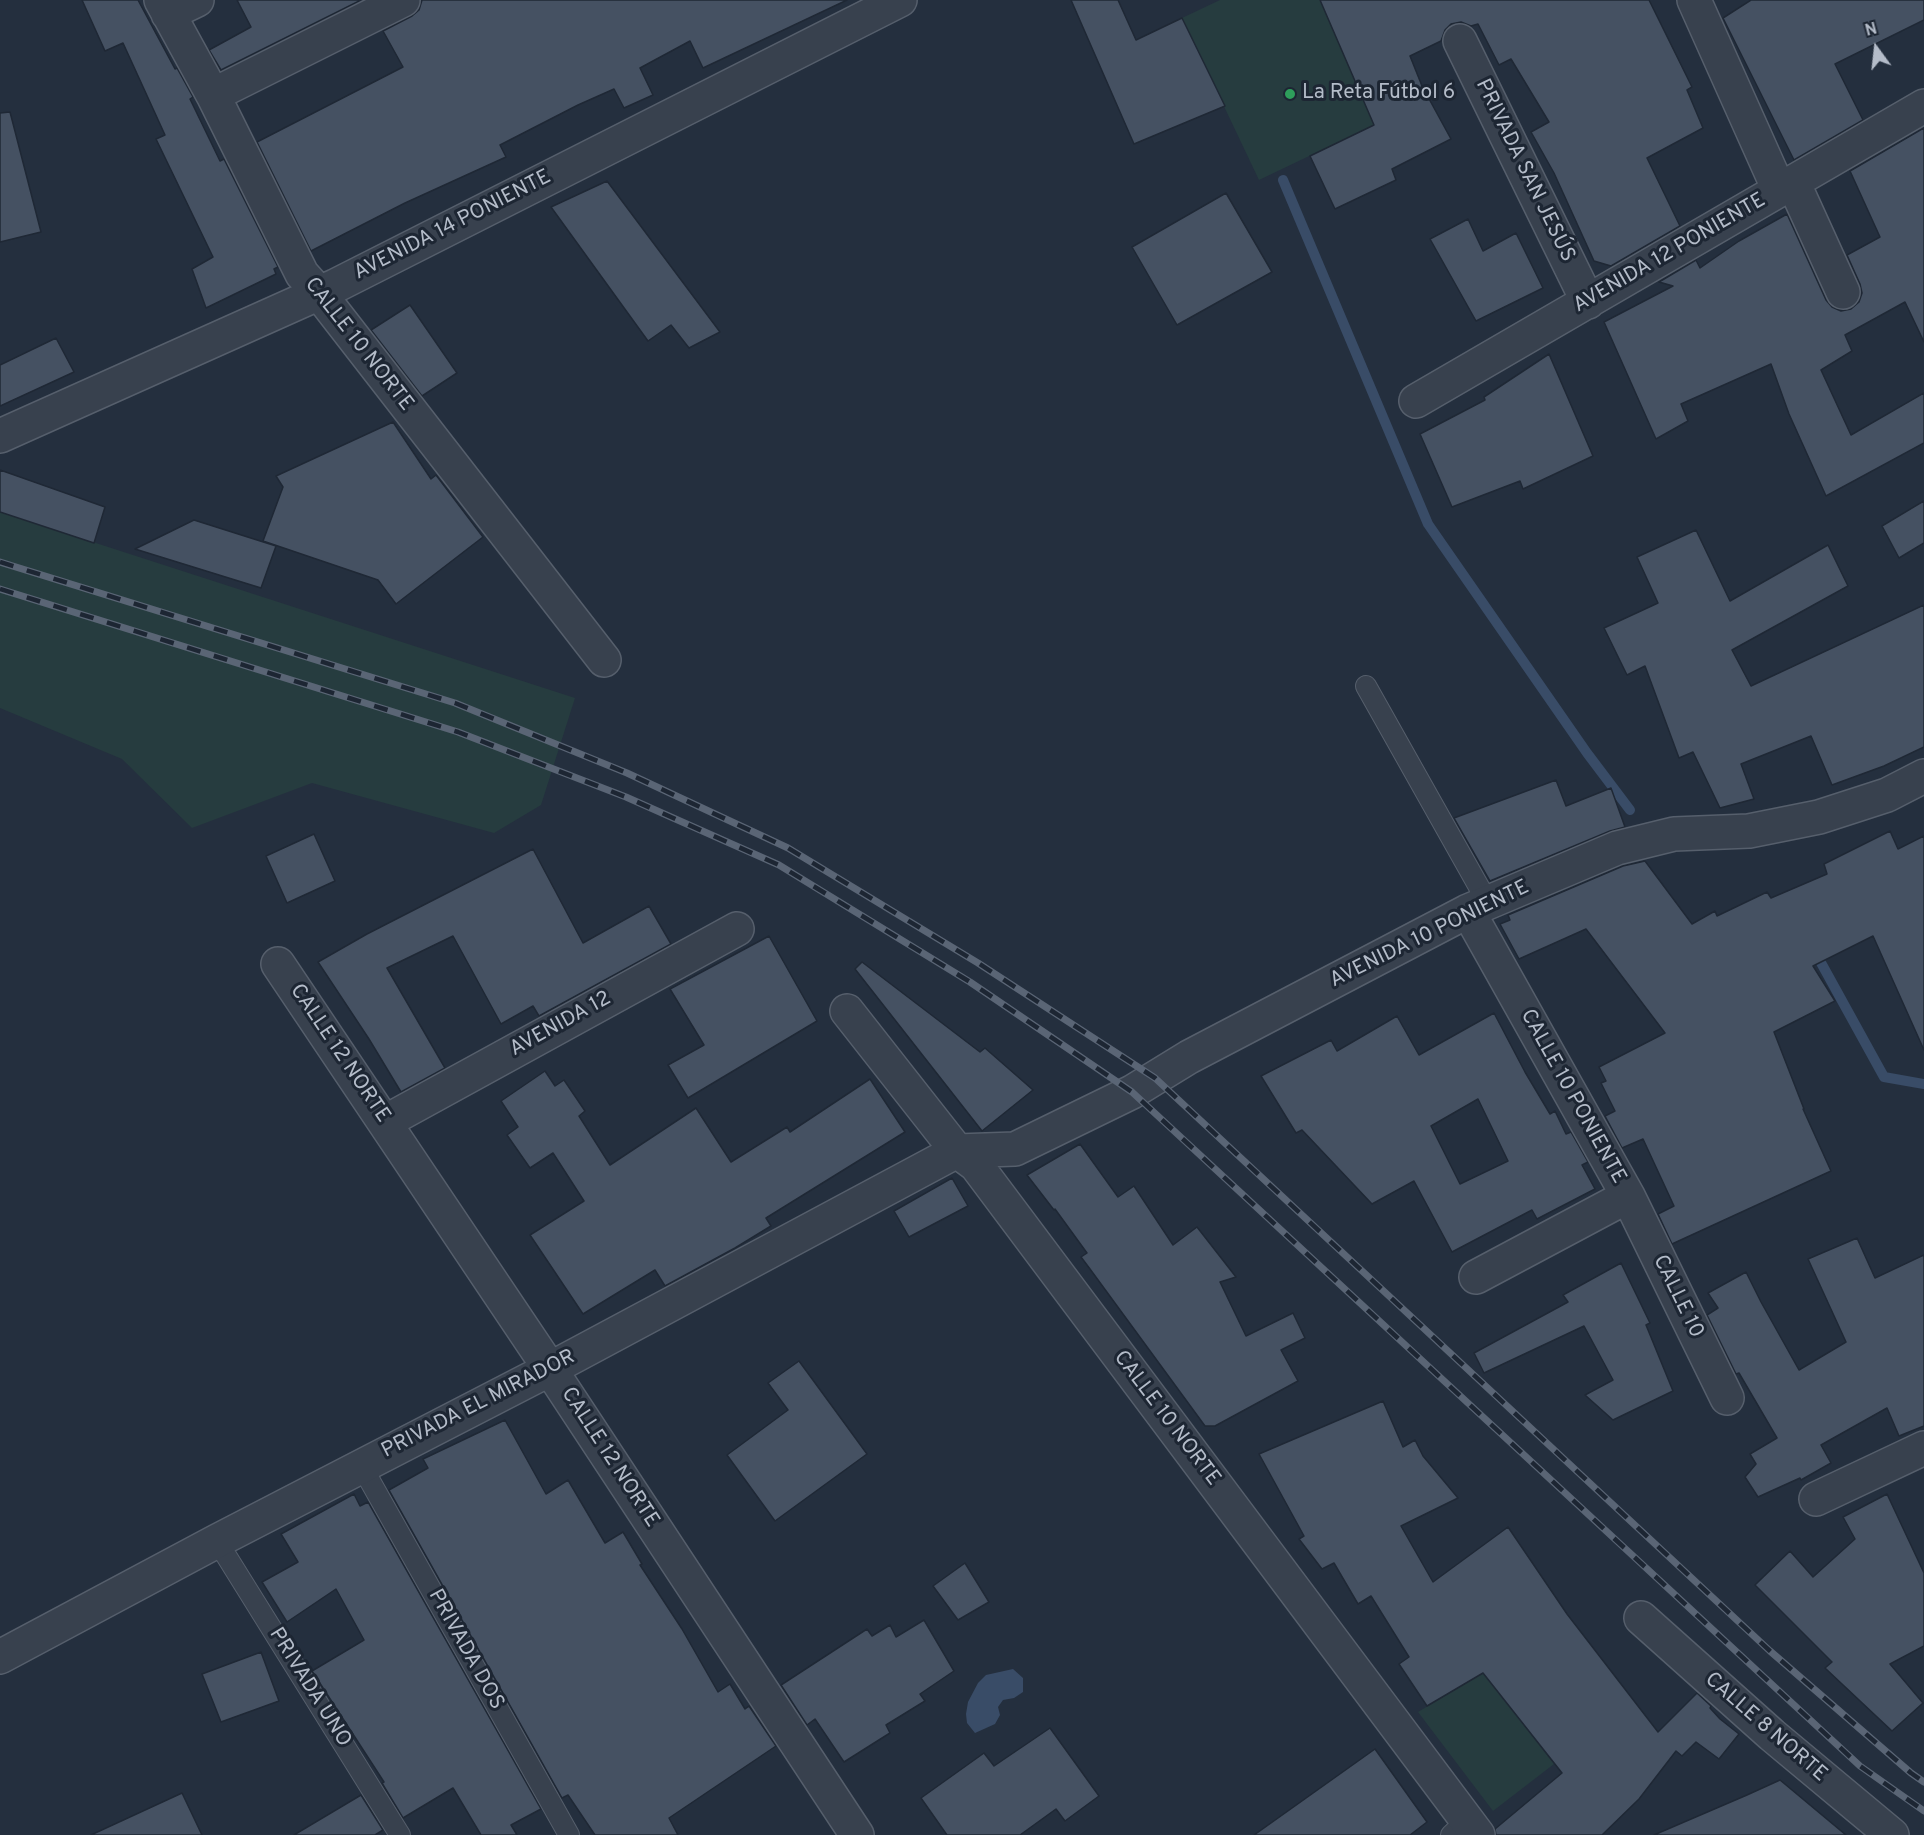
<!DOCTYPE html>
<html>
<head>
<meta charset="utf-8">
<style>
	body { margin:0 }
	#map { position:relative; width:1924px; height:1835px; overflow:hidden; background:#242f3e; font-family:Overpass,sans-serif }
	canvas { display:block }
	.north { position:absolute; left:1846px; top:18px; width:60px; height:60px; -webkit-text-stroke:4px #1d2633; paint-order:stroke; rotate:345deg; font-size:16px; font-weight:700; line-height:24px; text-align:center; color:#b4bcc9 }
	.north::after { content:''; display:block; margin:auto; width:21px; height:27px; background:#b4bcc9; clip-path:polygon(50% 0,100% 100%,50% 72%,0 100%) }
</style>
</head>
<body>
<div id="map">
<canvas width="1924" height="1835"></canvas>
<div class="north">N</div>
</div>
<script>
const ctx = document.querySelector('canvas').getContext('2d');
ctx.lineJoin = 'round';
function fill(path, color) { ctx.fillStyle = color; ctx.fill(path, 'evenodd'); }
const toPath = rows => new Path2D(rows.map(r => 'M' + r).join(''));
function trace(path, color, width, dash) { ctx.strokeStyle = color; ctx.lineWidth = width; ctx.lineCap = dash ? 'butt' : 'round'; ctx.setLineDash(dash || []); ctx.stroke(path); }
function write(font, color, halo, rows, align = 'center') {
  ctx.font = font + ' Overpass,sans-serif'; ctx.lineWidth = 6; ctx.setLineDash([]); ctx.textBaseline = 'middle'; ctx.strokeStyle = halo; ctx.fillStyle = color; for (const [text, x, y, turn = 0] of rows) {
    ctx.save(); ctx.translate(x, y); ctx.rotate((+turn || 0) * Math.PI / 180); ctx.textAlign = isNaN(turn) ? turn : align; if (halo) ctx.strokeText(text, 0, 0); ctx.fillText(text, 0, 0); ctx.restore();
  }
}
fill(toPath([
	[1220,0,1320,0,1374,125,1259,180,1182,18],
	[0,512,575,698,541,805,494,833,312,783,192,828,122,759,0,708],
	[1506,1659,1514,1712,1554,1764,1493,1811,1418,1712]
]), '#263c3f');
fill(toPath([
	[1013,1669,1023,1678,1023,1692,1014,1698,1003,1700,998,1707,1000,1715,995,1724,975,1733,967,1723,966,1714,968,1702,978,1683,986,1675]
]), '#394c67');
trace(toPath([
	[1283,180,1428,524,1587,753,1630,810],
	[1814,950,1884,1077,1924,1084]
]), '#394c67', 10);
const building = toPath([
	[82,0,138,0,175,69,177,68,193,97,190,99,220,161,224,159,278,267,274,269,276,274,206,308,192,269,213,257,156,139,165,135,123,43,105,51,82,0],
	[237,0,361,0,221,70,209,50,251,27,237,0],
	[422,0,847,0,703,68,690,41,640,68,653,95,624,108,614,89,578,105,500,145,506,157,405,203,311,251,257,142,403,67,383,31,412,16,419,10,422,0],
	[1071,0,1118,0,1136,40,1182,18,1225,106,1134,144,1071,0],
	[1320,0,1649,0,1692,87,1687,90,1703,128,1647,158,1680,226,1611,266,1594,261,1554,173,1531,132,1549,122,1511,59,1499,65,1478,24,1471,26,1461,22,1451,24,1445,30,1441,41,1410,56,1422,86,1451,139,1392,169,1396,180,1335,209,1310,156,1374,125,1320,0],
	[1751,0,1924,0,1924,20,1835,64,1863,120,1794,160,1723,18,1751,0],
	[10,112,41,232,0,242,0,113,10,112],
	[1924,128,1924,342,1905,302,1845,335,1852,351,1821,370,1851,435,1924,393,1924,443,1826,496,1789,414,1771,364,1681,404,1688,421,1656,439,1604,322,1673,286,1659,282,1696,260,1700,268,1739,241,1787,214,1826,300,1832,307,1841,311,1851,309,1859,302,1862,293,1860,284,1847,255,1880,237,1850,171,1924,128],
	[607,181,720,332,689,348,671,325,648,341,551,207,607,181],
	[1226,193,1272,272,1177,325,1132,247,1226,193],
	[1468,219,1483,251,1516,233,1543,288,1476,321,1430,239,1468,219],
	[410,305,457,373,422,396,371,330,410,305],
	[56,338,74,372,0,406,0,365,56,338],
	[1549,354,1593,456,1523,489,1520,481,1452,507,1420,434,1485,400,1484,397,1549,354],
	[393,422,431,479,436,475,483,537,396,604,378,580,263,541,283,487,276,476,393,422],
	[0,470,105,507,94,543,0,512,0,470],
	[1924,501,1924,543,1899,558,1882,526,1924,501],
	[194,520,276,546,261,588,135,549,194,520],
	[1696,530,1730,601,1828,545,1848,586,1732,650,1751,686,1924,605,1924,747,1884,766,1832,785,1811,736,1741,764,1754,799,1720,808,1693,752,1679,758,1645,666,1627,675,1604,628,1658,603,1637,557,1696,530],
	[1556,780,1566,806,1611,788,1625,827,1610,831,1490,881,1454,818,1556,780],
	[1890,831,1898,849,1924,836,1924,1050,1873,936,1813,966,1835,1001,1774,1032,1804,1109,1803,1109,1831,1171,1672,1244,1658,1214,1674,1206,1643,1139,1622,1148,1605,1116,1615,1111,1601,1083,1606,1081,1599,1067,1665,1033,1586,929,1519,959,1500,924,1510,920,1508,915,1623,866,1645,861,1692,924,1715,911,1717,916,1767,892,1771,898,1827,874,1824,864,1890,831],
	[314,834,335,881,287,903,266,856,314,834],
	[533,849,583,943,649,906,671,944,539,1016,533,1006,501,1024,453,936,387,968,445,1068,401,1092,369,1039,318,962,367,934,533,849],
	[769,936,817,1021,688,1098,668,1065,704,1045,670,989,769,936],
	[862,962,980,1052,985,1048,1033,1090,982,1131,855,969,862,962],
	[1494,1013,1525,1072,1550,1114,1555,1111,1566,1134,1571,1132,1588,1162,1582,1165,1595,1189,1537,1219,1532,1210,1452,1252,1414,1181,1372,1204,1302,1130,1296,1133,1261,1076,1331,1040,1337,1051,1397,1016,1419,1055,1494,1013],
	[1478,1099,1508,1161,1460,1184,1431,1126,1478,1099],
	[545,1071,555,1086,564,1080,585,1111,579,1116,610,1165,696,1108,731,1162,787,1127,790,1132,870,1079,905,1132,766,1218,771,1226,735,1248,665,1286,655,1270,583,1314,530,1235,584,1201,553,1153,530,1168,507,1135,518,1127,501,1101,545,1071],
	[1080,1144,1118,1197,1134,1186,1173,1245,1197,1227,1236,1277,1220,1282,1246,1336,1293,1313,1305,1338,1281,1350,1298,1381,1215,1426,1205,1426,1090,1269,1081,1257,1087,1253,1055,1209,1054,1210,1027,1175,1080,1144],
	[952,1178,968,1206,909,1237,894,1211,952,1178],
	[1857,1238,1875,1278,1924,1255,1924,1426,1899,1436,1887,1408,1821,1445,1831,1463,1801,1480,1800,1478,1758,1497,1745,1477,1756,1464,1750,1454,1777,1438,1739,1373,1736,1374,1707,1315,1718,1308,1708,1293,1746,1272,1761,1302,1799,1370,1846,1342,1808,1259,1857,1238],
	[1621,1263,1650,1323,1646,1325,1673,1391,1613,1420,1585,1395,1613,1380,1584,1326,1484,1373,1474,1353,1568,1302,1563,1295,1621,1263],
	[799,1361,867,1454,775,1521,727,1455,788,1410,768,1383,799,1361],
	[1383,1401,1403,1447,1415,1440,1423,1456,1458,1498,1401,1526,1433,1582,1508,1527,1567,1614,1658,1732,1697,1693,1711,1706,1710,1708,1720,1719,1739,1734,1719,1759,1696,1742,1682,1756,1676,1751,1639,1799,1602,1835,1496,1835,1495,1829,1562,1773,1483,1673,1427,1706,1399,1664,1409,1657,1371,1596,1358,1604,1334,1563,1322,1569,1299,1539,1304,1536,1259,1454,1383,1401],
	[505,1420,546,1494,568,1480,605,1543,623,1532,642,1564,640,1565,682,1629,718,1692,730,1684,745,1709,749,1706,776,1746,669,1818,678,1835,595,1835,568,1795,562,1798,389,1490,428,1468,423,1459,505,1420],
	[354,1494,360,1506,368,1502,541,1809,511,1825,517,1835,481,1835,453,1788,403,1818,382,1783,384,1782,312,1671,364,1640,336,1589,287,1622,262,1582,298,1562,281,1534,354,1494],
	[1887,1494,1924,1573,1924,1646,1890,1664,1923,1703,1892,1731,1825,1668,1832,1662,1755,1585,1790,1551,1813,1577,1855,1539,1843,1517,1887,1494],
	[965,1563,989,1602,958,1620,933,1586,965,1563],
	[924,1620,954,1671,920,1694,925,1701,886,1725,890,1733,844,1762,815,1719,807,1725,781,1685,867,1629,872,1636,890,1625,896,1637,924,1620],
	[261,1652,279,1701,221,1722,202,1674,261,1652],
	[1050,1728,1099,1796,1065,1821,1056,1809,1020,1835,947,1835,921,1798,984,1753,994,1766,1050,1728],
	[1375,1749,1427,1822,1410,1835,1254,1835,1375,1749],
	[1780,1780,1846,1835,1654,1835,1747,1795,1780,1780],
	[182,1793,202,1835,91,1835,182,1793],
	[361,1795,383,1830,375,1835,294,1835,361,1795]
]);
fill(building, '#455162');
trace(building, '#1f2835', 1.5);
const lane = toPath([
	[1366,686,1488,903],
	[361,1465,569,1835],
	[217,1541,400,1835],
	[1451,1835,1467,1820]
]);
const street = toPath([
	[161,0,213,95,302,274,319,293,604,660],
	[1694,0,1779,190],
	[168,14,197,0],
	[1460,41,1588,302],
	[213,95,403,0],
	[1793,182,1843,292],
	[1416,401,1924,106],
	[0,436,335,286,900,0],
	[1468,911,1628,1196,1727,1398],
	[278,964,550,1369,857,1835],
	[847,1011,957,1151,976,1165,1478,1835],
	[385,1122,737,929],
	[1476,1277,1628,1196],
	[1816,1499,1924,1448],
	[1641,1618,1772,1735,1892,1835],
	[0,1657,217,1541,550,1369,957,1151,1015,1149,1132,1092,1189,1057,1468,911,1617,848,1674,834,1749,831,1819,817,1887,795,1924,776]
]);
trace(lane, '#565f6c', 22);
trace(street, '#565f6c', 36);
trace(lane, '#38414e', 20);
trace(street, '#38414e', 33);
const rail = toPath([
	[0,562,455,703,627,773,788,848,978,963,1155,1078,1770,1651,1911,1773,1924,1782],
	[0,589,458,732,626,797,779,865,970,982,1132,1092,1860,1766,1924,1811]
]);
trace(rail, '#5a6575', 7);
trace(rail, '#1d2633', 4.5, [14]);
for (const [x, y, r, color] of [
	[1290,94,6,"#2e9e5b"]
]) { const dot = new Path2D(); dot.arc(x, y, r, 0, 2 * Math.PI); ctx.fillStyle = color; ctx.fill(dot); trace(dot, '#1d2633', 2); }
write('21px', '#b4bcc9', '#1d2633', [
	["La Reta Fútbol 6",1302,94]
], 'left');
write('21px', '#b4bcc9', '#1d2633', [
	["PRIVADA SAN JESÚS",1524,171,64],
	["AVENIDA 14 PONIENTE",453,226,-27],
	["AVENIDA 12 PONIENTE",1670,254,-30],
	["CALLE 10 NORTE",358,345,52],
	["AVENIDA 10 PONIENTE",1430,935,-26],
	["AVENIDA 12",561,1025,-29],
	["CALLE 12 NORTE",339,1054,56],
	["CALLE 10 PONIENTE",1572,1097,61],
	["CALLE 10",1677,1297,64],
	["PRIVADA EL MIRADOR",479,1405,-27],
	["CALLE 10 NORTE",1166,1419,53],
	["CALLE 12 NORTE",609,1458,57],
	["PRIVADA DOS",465,1650,61],
	["PRIVADA UNO",309,1688,58],
	["CALLE 8 NORTE",1765,1728,41]
]);
</script>
</body>
</html>
